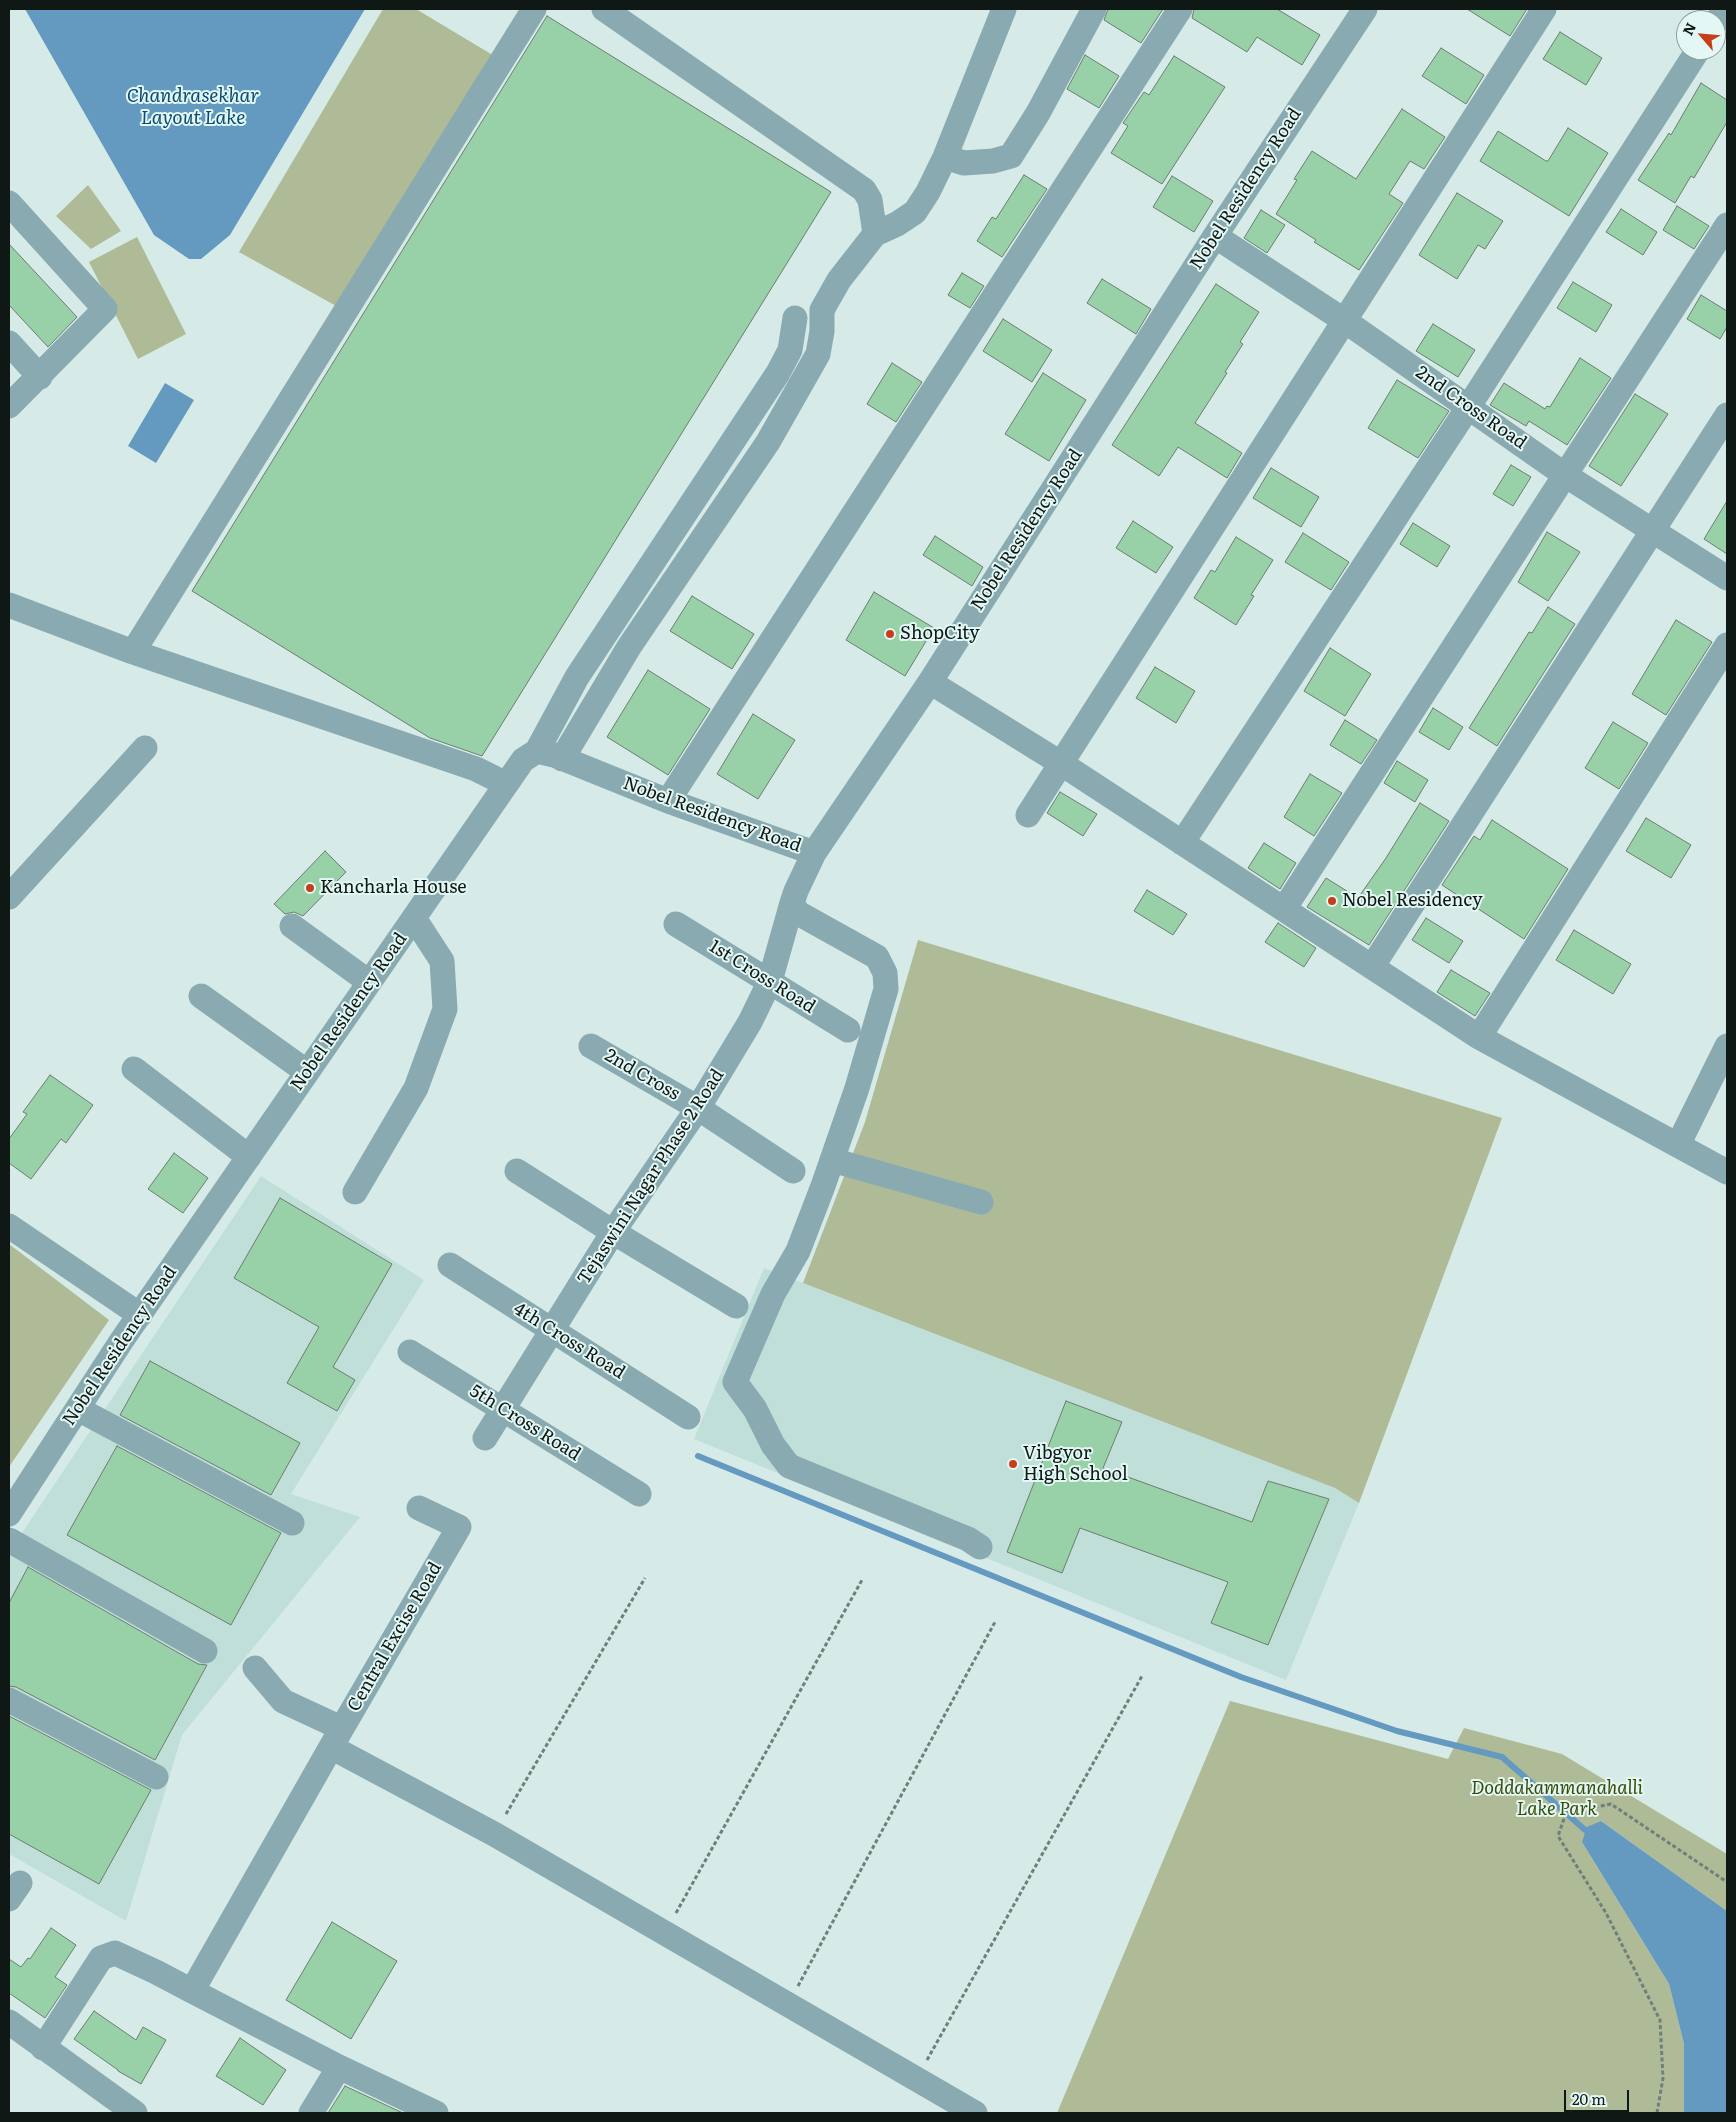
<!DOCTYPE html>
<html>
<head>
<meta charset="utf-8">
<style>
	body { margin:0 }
	#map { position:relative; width:1736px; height:2122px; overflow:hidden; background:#d6ebe7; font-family:Literata,serif }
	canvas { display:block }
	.frame { position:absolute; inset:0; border:10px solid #101816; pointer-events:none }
	.north { position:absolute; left:1676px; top:10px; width:50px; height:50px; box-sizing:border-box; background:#e3f8f4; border:1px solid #8f9e9b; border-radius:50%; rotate:297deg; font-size:14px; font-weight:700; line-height:20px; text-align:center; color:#101816 }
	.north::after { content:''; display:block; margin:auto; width:18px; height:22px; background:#c73e1b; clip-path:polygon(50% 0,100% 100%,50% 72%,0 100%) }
	.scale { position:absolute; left:1564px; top:2090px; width:65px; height:22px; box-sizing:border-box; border:2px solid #101816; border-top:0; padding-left:6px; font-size:15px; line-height:18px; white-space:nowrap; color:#101816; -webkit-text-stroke:4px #e3f8f4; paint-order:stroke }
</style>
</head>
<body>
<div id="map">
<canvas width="1736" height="2122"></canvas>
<div class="frame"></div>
<div class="north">N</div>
<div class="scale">20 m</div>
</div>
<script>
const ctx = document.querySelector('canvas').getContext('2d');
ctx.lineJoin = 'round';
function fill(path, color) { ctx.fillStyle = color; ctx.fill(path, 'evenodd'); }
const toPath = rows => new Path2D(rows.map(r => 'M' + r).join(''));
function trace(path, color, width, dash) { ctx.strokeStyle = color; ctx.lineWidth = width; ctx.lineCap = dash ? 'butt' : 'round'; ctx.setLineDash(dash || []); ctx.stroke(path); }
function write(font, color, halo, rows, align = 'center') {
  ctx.font = font + ' Literata,serif'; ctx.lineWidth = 4; ctx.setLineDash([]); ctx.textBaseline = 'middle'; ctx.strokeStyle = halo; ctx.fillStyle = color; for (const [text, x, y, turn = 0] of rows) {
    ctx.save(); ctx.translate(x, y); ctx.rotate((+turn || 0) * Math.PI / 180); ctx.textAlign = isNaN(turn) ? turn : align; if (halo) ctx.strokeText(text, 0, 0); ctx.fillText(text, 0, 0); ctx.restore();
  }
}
fill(toPath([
	[261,1176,424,1280,291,1494,360,1517,182,1735,126,1921,9,1854,9,1552],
	[764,1268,1335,1488,1359,1503,1286,1680,694,1439]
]), '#c1dfd9');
fill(toPath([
	[383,9,416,9,496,57,338,307,239,252],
	[88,185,121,231,91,249,56,216],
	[137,237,186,334,138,359,89,262],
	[918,940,1502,1118,1359,1503,1335,1488,803,1283,865,1122],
	[9,1244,109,1320,9,1467],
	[1230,1701,1448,1759,1464,1728,1562,1754,1727,1854,1727,1911,1601,1821,1582,1842,1669,1984,1684,2044,1684,2113,1057,2113]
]), '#aebb96');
fill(toPath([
	[25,9,365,9,230,235,201,259,189,259,154,235],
	[165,383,194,400,156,463,128,446],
	[1601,1821,1727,1911,1727,2113,1684,2113,1684,2044,1669,1984,1582,1842,1587,1827]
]), '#6499c0');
trace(toPath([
	[698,1456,1241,1677,1397,1731,1502,1757,1592,1836]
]), '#6499c0', 6);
const building = toPath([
	[1108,9,1163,9,1141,43,1104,20,1108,9],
	[1194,9,1277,9,1320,35,1302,65,1257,37,1247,52,1192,18,1194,9],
	[1467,9,1527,9,1510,36,1467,9],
	[547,16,831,192,482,756,430,738,192,591,547,16],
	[1560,32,1602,58,1586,85,1543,59,1560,32],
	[1441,48,1484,75,1466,104,1422,76,1441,48],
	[1085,55,1119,76,1099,108,1067,89,1085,55],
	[1174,56,1225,87,1162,184,1111,153,1128,126,1123,123,1144,92,1149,95,1174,56],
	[1701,83,1727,100,1727,122,1694,178,1691,176,1675,203,1638,180,1669,133,1671,135,1701,83],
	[1402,109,1445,137,1424,169,1410,161,1389,194,1403,203,1359,270,1314,242,1316,240,1276,214,1297,180,1294,179,1312,151,1356,179,1402,109],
	[1568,128,1608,153,1569,216,1480,161,1498,131,1546,161,1548,161,1568,128],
	[1024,175,1047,189,1002,257,977,241,992,217,996,219,1024,175],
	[1172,176,1213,201,1194,232,1153,207,1172,176],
	[1457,193,1503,221,1485,249,1478,245,1457,279,1419,255,1457,193],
	[1677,206,1709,226,1694,249,1663,230,1677,206],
	[1621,209,1657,232,1643,255,1606,232,1621,209],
	[1261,210,1285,225,1267,253,1244,238,1261,210],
	[9,244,77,317,48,347,9,305,9,244],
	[962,273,984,286,970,308,948,295,962,273],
	[1102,279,1151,309,1136,334,1087,303,1102,279],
	[1573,282,1612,305,1596,332,1557,308,1573,282],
	[1216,284,1259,312,1240,342,1243,344,1225,372,1227,373,1195,423,1242,453,1227,478,1178,447,1159,476,1112,445,1216,284],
	[1701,295,1727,311,1727,327,1720,339,1687,319,1701,295],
	[1003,319,1052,350,1032,382,983,351,1003,319],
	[1433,324,1475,350,1458,377,1416,351,1433,324],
	[1580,358,1611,378,1567,445,1529,421,1526,426,1490,405,1504,383,1545,409,1547,406,1550,407,1580,358],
	[892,363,922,382,896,422,867,404,892,363],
	[1043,373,1086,400,1049,461,1005,434,1043,373],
	[1397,380,1449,411,1418,458,1368,428,1397,380],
	[1635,394,1668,414,1621,486,1589,466,1635,394],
	[1511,465,1531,477,1513,506,1493,494,1511,465],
	[1271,468,1319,497,1301,527,1253,498,1271,468],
	[1727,501,1727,554,1704,539,1727,501],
	[1133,521,1173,547,1156,573,1116,548,1133,521],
	[1413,523,1450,546,1437,567,1400,544,1413,523],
	[1547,532,1580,552,1548,601,1518,582,1547,532],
	[1303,533,1349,562,1331,590,1285,562,1303,533],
	[935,536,983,567,972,586,923,555,935,536],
	[1236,537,1273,560,1251,595,1254,596,1236,625,1194,598,1211,570,1215,572,1236,537],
	[874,592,934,628,905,676,846,640,874,592],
	[692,596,754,634,732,669,670,631,692,596],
	[1548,607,1575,624,1497,746,1469,728,1529,632,1532,633,1548,607],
	[1676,620,1712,642,1666,715,1632,694,1676,620],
	[1330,648,1371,674,1345,716,1304,691,1330,648],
	[1155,667,1195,691,1176,723,1136,698,1155,667],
	[648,670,710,709,668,775,607,737,648,670],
	[1433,708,1463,727,1449,750,1419,732,1433,708],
	[753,714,795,740,758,799,717,774,753,714],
	[1345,720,1377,740,1361,764,1330,745,1345,720],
	[1613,722,1648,743,1619,789,1585,768,1613,722],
	[1397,761,1428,780,1415,802,1384,783,1397,761],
	[1310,774,1342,793,1314,836,1284,817,1310,774],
	[1060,792,1097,814,1083,836,1047,813,1060,792],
	[1420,803,1449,821,1369,945,1307,907,1326,878,1358,898,1386,858,1420,803],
	[1646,818,1691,845,1671,878,1626,851,1646,818],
	[1492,820,1568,869,1524,939,1442,885,1474,836,1480,840,1492,820],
	[1264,843,1296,863,1280,889,1248,868,1264,843],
	[325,851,346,872,303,916,294,912,285,914,274,904,325,851],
	[1147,890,1187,914,1173,935,1134,911,1147,890],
	[1426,918,1463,941,1449,963,1412,940,1426,918],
	[1278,923,1316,948,1304,967,1265,942,1278,923],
	[1574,930,1631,964,1613,994,1556,960,1574,930],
	[1451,970,1490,993,1475,1016,1437,992,1451,970],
	[50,1075,93,1105,66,1143,61,1139,31,1179,9,1163,9,1139,27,1114,23,1112,50,1075],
	[174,1153,208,1178,183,1213,148,1189,174,1153],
	[280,1198,392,1264,333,1367,355,1380,337,1411,287,1383,319,1327,234,1278,280,1198],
	[150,1361,300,1443,271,1495,120,1415,150,1361],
	[1066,1401,1122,1422,1103,1468,1252,1522,1268,1481,1329,1499,1268,1645,1211,1623,1228,1582,1080,1528,1062,1573,1007,1552,1066,1401],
	[117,1446,281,1533,231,1625,67,1535,117,1446],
	[28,1567,198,1664,207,1665,155,1760,16,1687,9,1686,9,1603,28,1567],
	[9,1716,151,1790,99,1884,9,1834,9,1716],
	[332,1922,397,1961,351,2039,286,2000,332,1922],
	[51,1928,76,1945,55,1977,67,1985,45,2018,9,1993,9,1959,21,1967,28,1958,30,1959,51,1928],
	[94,2011,136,2040,143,2027,166,2040,141,2084,118,2071,118,2070,74,2039,94,2011],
	[240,2038,286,2070,263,2105,216,2076,240,2038],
	[345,2086,403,2113,328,2113,345,2086]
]);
fill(building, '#98d1a8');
trace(building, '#6e7c71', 1);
trace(toPath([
	[506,1814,645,1578],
	[676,1913,862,1580],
	[798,1986,995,1622],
	[927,2060,1142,1676],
	[1657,2113,1663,2078,1660,2020,1606,1913,1558,1836,1566,1813,1611,1804,1727,1882]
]), '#707f7c', 3, [4, 2.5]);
trace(toPath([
	[604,9,864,190,870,200,875,234],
	[1716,22,1725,9],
	[945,157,964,163,993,161,1011,156,1038,113,1094,9],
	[9,203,105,309,9,406],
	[1215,236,1345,321,1565,475,1727,578],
	[9,343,40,377],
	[9,605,133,652,476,769,506,784],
	[133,652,534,9],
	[930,682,1062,764,1479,1037,1727,1172],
	[537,751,577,677,778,373,790,350,795,318],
	[562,759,629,647,768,442,818,354,822,331,822,310,839,280,875,234,897,224,915,212,928,192,945,157,1004,9],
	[668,801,1180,9],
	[1028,815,1544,9],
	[1182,843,1469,406,1698,50],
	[814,853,796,891,792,903,798,913,877,957,885,973,886,989,857,1088,823,1186,798,1251,773,1294,735,1382,755,1409,773,1445,789,1466,968,1539,980,1547],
	[9,897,145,748],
	[1284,909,1727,225],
	[676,924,848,1030],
	[292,926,369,982],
	[1372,967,1727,415],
	[201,996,307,1072],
	[1479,1037,1727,645],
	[591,1046,698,1108,793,1171],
	[134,1069,249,1157],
	[1678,1145,1727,1046],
	[832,1160,981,1202],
	[517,1171,613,1232,736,1306],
	[355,1192,416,1088,445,1009,442,961,414,918],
	[9,1226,140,1315],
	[450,1265,688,1417],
	[410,1352,639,1494],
	[78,1409,292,1523],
	[485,1438,613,1232,698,1108,750,1022,770,981,792,903],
	[9,1514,122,1340,523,760,537,751,554,755,668,801,814,853,930,682,1215,236,1365,9],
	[9,1540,205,1651],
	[255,1668,283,1701,341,1728],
	[9,1700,156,1777],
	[331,1747,459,1527,419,1508],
	[9,1899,20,1883],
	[192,1991,339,2067,436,2113],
	[9,2022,135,2113],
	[43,2048,101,1958,115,1953,156,1972,192,1991,331,1747,494,1834,975,2113],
	[311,2113,339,2067]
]), '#89aab1', 25);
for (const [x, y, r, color] of [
	[890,634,5,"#c73e1b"],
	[310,888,5,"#c73e1b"],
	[1332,901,5,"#c73e1b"],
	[1013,1464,5,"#c73e1b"]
]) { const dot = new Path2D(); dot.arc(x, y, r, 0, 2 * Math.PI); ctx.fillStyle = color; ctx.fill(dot); trace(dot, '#e3f8f4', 2); }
write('18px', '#101816', '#e3f8f4', [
	["Nobel Residency Road",1246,189,-57],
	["2nd Cross Road",1471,408,35],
	["Nobel Residency Road",1027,530,-57],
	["Nobel Residency Road",712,815,20],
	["1st Cross Road",762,977,32],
	["Nobel Residency Road",349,1012,-55],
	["2nd Cross",642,1075,30],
	["Tejaswini Nagar Phase 2 Road",651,1177,-57],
	["4th Cross Road",569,1341,32],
	["Nobel Residency Road",120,1346,-56],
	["5th Cross Road",525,1423,32],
	["Central Excise Road",395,1637,-60]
]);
write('18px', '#101816', '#e3f8f4', [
	["ShopCity",900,634],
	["Kancharla House",320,888],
	["Nobel Residency",1342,901],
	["Vibgyor",1023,1454],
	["High School",1023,1475]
], 'left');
write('italic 18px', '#394a06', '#e3f8f4', [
	["Doddakammanahalli",1557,1789],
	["Lake Park",1557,1810]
]);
write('italic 19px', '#094b73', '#e3f8f4', [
	["Chandrasekhar",193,96],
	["Layout Lake",193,118]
]);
</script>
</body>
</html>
